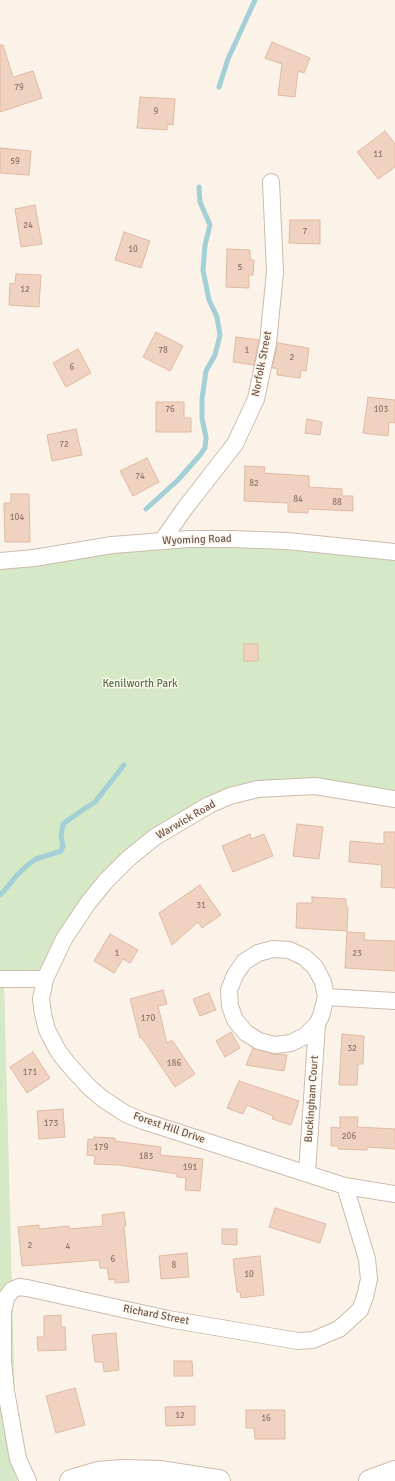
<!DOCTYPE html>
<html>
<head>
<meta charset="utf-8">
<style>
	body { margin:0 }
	canvas { display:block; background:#fbf3e8 }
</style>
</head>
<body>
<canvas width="395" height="1481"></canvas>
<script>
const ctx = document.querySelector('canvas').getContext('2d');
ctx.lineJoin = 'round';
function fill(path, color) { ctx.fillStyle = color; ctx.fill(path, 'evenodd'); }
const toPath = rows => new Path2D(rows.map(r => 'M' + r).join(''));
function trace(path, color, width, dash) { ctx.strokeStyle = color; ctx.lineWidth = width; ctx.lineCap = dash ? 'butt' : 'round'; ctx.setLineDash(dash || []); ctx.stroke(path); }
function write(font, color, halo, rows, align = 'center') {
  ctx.font = font + ' Signika,sans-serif'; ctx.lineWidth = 3; ctx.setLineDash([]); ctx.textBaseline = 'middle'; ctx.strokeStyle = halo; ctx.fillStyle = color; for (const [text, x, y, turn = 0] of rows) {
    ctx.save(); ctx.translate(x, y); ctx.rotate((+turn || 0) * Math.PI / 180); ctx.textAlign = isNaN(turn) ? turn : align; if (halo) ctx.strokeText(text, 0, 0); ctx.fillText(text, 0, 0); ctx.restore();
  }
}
fill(toPath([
	[133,543,395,552,395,799,357,792,230,796,116,870,45,979,4,979,17,1481,0,1481,0,561]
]), '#d5e9c6');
trace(toPath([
	[219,87,228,59,255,0],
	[146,509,178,480,200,455,205,448,206,437,202,418,202,399,206,371,215,355,220,335,217,317,209,300,203,270,205,245,210,225,200,202,199,187],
	[0,895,4,891,17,875,30,863,36,859,61,851,63,846,61,835,63,824,84,809,95,802,124,765]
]), '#a3cfd6', 5);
const building = toPath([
	[272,42,310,58,304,73,298,71,295,97,278,95,282,64,265,58,272,42],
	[0,45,3,45,13,77,33,71,42,98,0,112,0,45],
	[140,97,175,99,173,125,167,124,167,130,137,128,140,97],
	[385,131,395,144,395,167,378,179,357,152,385,131],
	[0,148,31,151,29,175,0,173,0,148],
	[35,205,42,244,21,247,15,209,35,205],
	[290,220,320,220,320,244,289,243,290,220],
	[124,232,150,241,141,268,115,260,124,232],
	[227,249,250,250,250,260,254,260,253,275,249,275,249,288,226,287,227,249],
	[16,274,41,275,39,307,9,305,10,283,15,284,16,274],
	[156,332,183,346,170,371,143,357,156,332],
	[236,337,259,340,254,365,233,362,236,337],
	[278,343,309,348,306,371,301,370,300,378,277,375,277,368,272,368,278,343],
	[78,349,91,373,66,387,53,363,78,349],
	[368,397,395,400,395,423,389,422,388,436,363,433,368,397],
	[156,402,184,402,184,418,191,418,191,432,156,432,156,402],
	[307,419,322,422,320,435,305,433,307,419],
	[76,429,82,455,52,461,47,435,76,429],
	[147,458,159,482,133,496,120,471,147,458],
	[245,466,265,467,264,473,309,476,309,487,342,489,342,496,353,496,353,511,308,509,308,513,288,512,288,503,244,501,245,466],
	[11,494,29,494,30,542,5,542,4,503,11,503,11,494],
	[244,644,258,644,258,661,244,661,244,644],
	[297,824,323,827,319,859,293,856,297,824],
	[384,832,395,832,395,888,381,887,382,865,349,862,350,841,384,844,384,832],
	[250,834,251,839,264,834,273,856,233,872,222,846,250,834],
	[200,885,221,915,202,928,198,922,172,945,159,913,200,885],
	[312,897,346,899,346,907,348,907,347,931,296,928,297,903,312,903,312,897],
	[347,932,365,933,364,940,395,941,395,971,345,968,347,932],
	[110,934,138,950,130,963,123,959,114,973,94,961,110,934],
	[163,990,167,1004,158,1006,167,1043,172,1040,195,1074,175,1087,142,1038,140,1038,130,999,163,990],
	[209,993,216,1010,200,1016,193,999,209,993],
	[231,1032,240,1048,225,1057,216,1041,231,1032],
	[342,1034,364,1036,363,1064,358,1064,357,1085,339,1085,342,1034],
	[253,1048,273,1054,287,1055,284,1071,246,1065,253,1048],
	[33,1052,50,1078,27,1093,10,1067,33,1052],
	[239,1081,299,1101,291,1125,272,1119,273,1116,247,1105,243,1114,227,1108,239,1081],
	[63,1109,65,1137,39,1139,37,1111,63,1109],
	[340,1117,358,1117,357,1127,395,1129,395,1149,367,1147,367,1150,338,1149,338,1146,331,1146,331,1127,340,1128,340,1117],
	[94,1137,115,1138,115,1141,161,1147,160,1155,203,1159,200,1191,185,1190,186,1178,177,1177,177,1174,119,1165,94,1164,95,1156,87,1155,88,1139,94,1140,94,1137],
	[275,1208,326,1224,320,1243,269,1227,275,1208],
	[124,1212,126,1226,124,1226,129,1282,115,1283,115,1279,109,1280,107,1268,100,1268,99,1260,22,1266,18,1227,39,1225,39,1229,69,1226,69,1229,103,1226,102,1215,124,1212],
	[222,1229,237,1229,237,1245,222,1244,222,1229],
	[187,1253,189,1277,161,1279,159,1256,187,1253],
	[260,1256,264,1295,241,1298,240,1292,237,1292,233,1259,260,1256],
	[61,1315,61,1327,65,1327,66,1350,38,1351,37,1337,44,1337,44,1316,61,1315],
	[116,1333,119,1370,104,1372,103,1362,95,1362,92,1335,116,1333],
	[174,1361,192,1361,193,1376,174,1376,174,1361],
	[75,1388,85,1425,56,1433,46,1396,75,1388],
	[195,1406,195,1425,166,1426,165,1407,195,1406],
	[246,1410,285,1410,285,1439,255,1439,254,1428,246,1428,246,1410]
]);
fill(building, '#f0d2c1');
trace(building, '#e2b9a2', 1);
const street = toPath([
	[162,541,185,508,235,444,256,399,268,343,275,272,271,182],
	[0,561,34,558,112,545,189,539,231,539,287,541,395,552],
	[395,799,315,786,258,789,230,796,209,805,155,837,129,858,105,882,88,903,64,939,45,979,41,999,43,1014,47,1030,58,1051,68,1064,89,1087,103,1099,126,1114,143,1121,345,1186,395,1194],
	[0,979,45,979],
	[326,997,395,1001],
	[307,1173,317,1024,321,1016,326,997,323,982,315,967,304,957,289,950,273,949,258,953,244,962,235,975,229,990,230,1006,235,1020,246,1033,259,1041,275,1045,291,1043,305,1036,317,1024],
	[28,1481,18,1459,6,1391,3,1361,3,1313,6,1298,12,1290,19,1287,27,1288,168,1319,298,1341,313,1340,339,1329,360,1310,365,1297,369,1279,367,1259,345,1186]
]);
const secondary = toPath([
	[71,1481,98,1473,122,1471,161,1472,219,1481],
	[370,1481,395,1472]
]);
trace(street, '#cdbbae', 18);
trace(secondary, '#d0bbac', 24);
trace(street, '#fff', 16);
trace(secondary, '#fff', 22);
write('9px', '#93786a', null, [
	["79",19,88],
	["9",156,112],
	["11",378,155],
	["59",15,162],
	["24",28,226],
	["7",305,232],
	["10",133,250],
	["5",240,268],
	["12",25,290],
	["78",163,351],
	["1",247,351],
	["2",292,358],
	["6",72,368],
	["76",170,410],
	["103",381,410],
	["72",64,445],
	["74",140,477],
	["82",254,484],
	["84",298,500],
	["88",337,503],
	["104",17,518],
	["31",201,906],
	["1",117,954],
	["23",357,954],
	["170",148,1019],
	["32",352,1049],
	["186",174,1064],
	["171",30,1073],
	["173",51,1124],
	["206",349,1137],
	["179",101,1148],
	["183",146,1157],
	["191",190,1168],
	["2",30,1246],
	["4",68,1247],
	["6",113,1260],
	["8",174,1266],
	["10",249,1275],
	["12",180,1416],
	["16",266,1419]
]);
write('11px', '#745a4d', '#fef7ee', [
	["Norfolk Street",262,364,-79],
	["Wyoming Road",197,540,-2],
	["Warwick Road",186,820,-30],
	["Buckingham Court",312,1099,-86],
	["Forest Hill Drive",169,1128,19],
	["Richard Street",156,1315,11]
]);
write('11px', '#557945', '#fef7ee', [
	["Kenilworth Park",140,684]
]);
</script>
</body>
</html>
